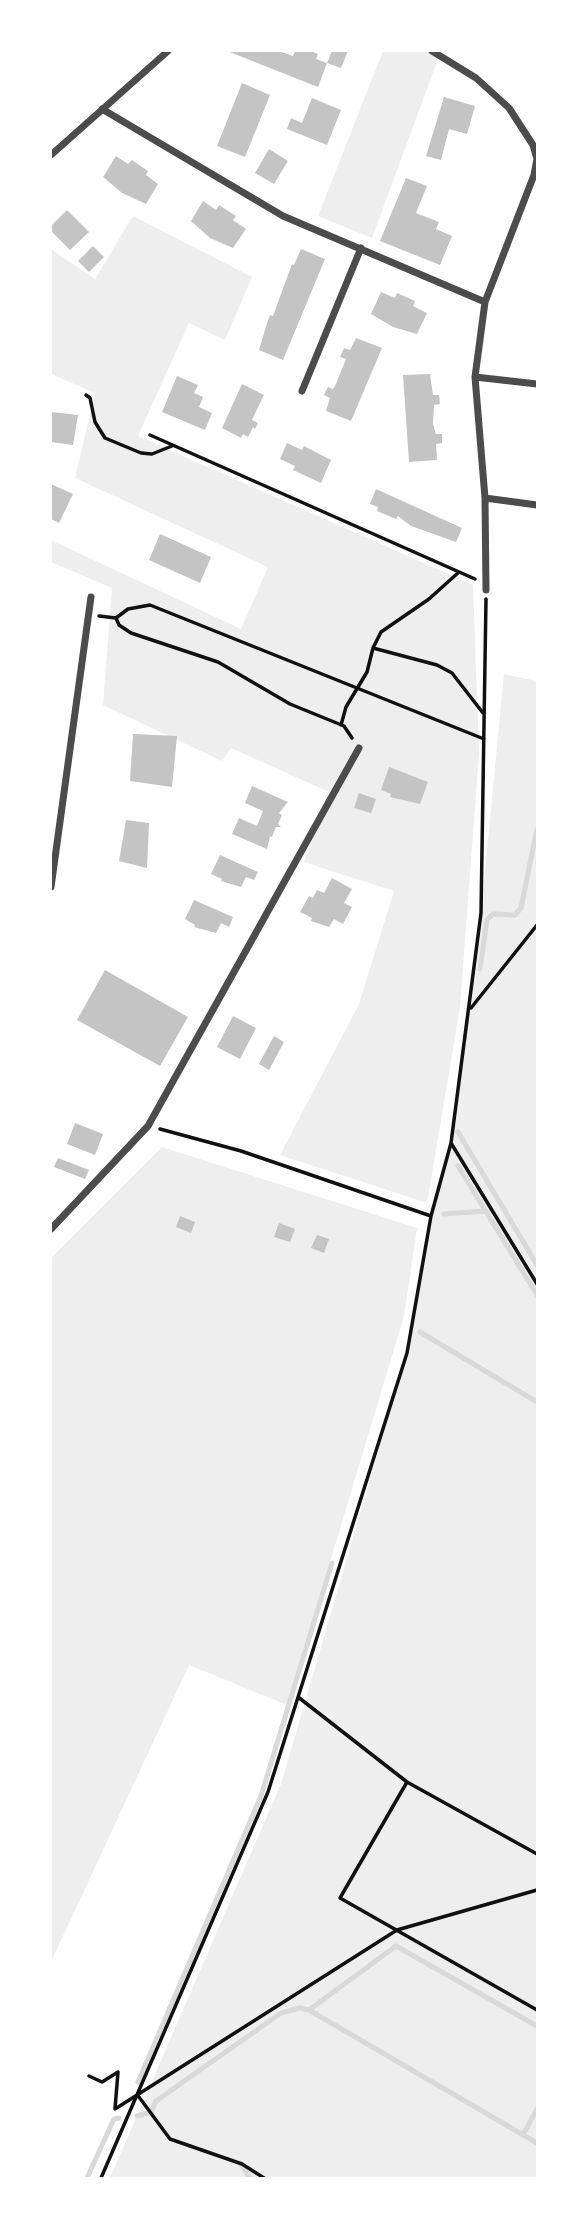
<!DOCTYPE html>
<html>
<head>
<meta charset="utf-8">
<style>
	body { margin:0 }
	#map { position:relative; width:588px; height:2229px; overflow:hidden; background:#fff; font-family:"Alegreya Sans",sans-serif }
	canvas { display:block }
	.frame { position:absolute; inset:0; border:52px solid #fff; pointer-events:none }
</style>
</head>
<body>
<div id="map">
<canvas width="588" height="2229"></canvas>
<div class="frame"></div>
</div>
<script>
const ctx = document.querySelector('canvas').getContext('2d');
ctx.lineJoin = 'round';
function fill(path, color) { ctx.fillStyle = color; ctx.fill(path, 'evenodd'); }
const toPath = rows => new Path2D(rows.map(r => 'M' + r).join(''));
function trace(path, color, width, dash) { ctx.strokeStyle = color; ctx.lineWidth = width; ctx.lineCap = dash ? 'butt' : 'round'; ctx.setLineDash(dash || []); ctx.stroke(path); }
fill(toPath([
	[383,51,441,51,372,238,318,216],
	[133,216,252,277,225,340,189,323,138,436,473,585,479,754,460,1007,427,1203,280,1155,359,1004,394,891,304,862,329,792,231,748,222,761,103,705,112,588,51,562,51,540,241,629,268,567,75,478,95,393,51,374,51,249,95,279],
	[504,674,537,681,537,2178,110,2178,281,1784,407,1353,431,1216,451,1143,481,913],
	[162,1147,417,1228,404,1316,287,1705,189,1665,51,1962,51,1258]
]), '#eee');
trace(toPath([
	[480,969,487,920,493,914,515,915,521,908,537,829],
	[458,1132,537,1265],
	[458,1166,537,1295],
	[444,1214,486,1211],
	[420,1332,537,1402],
	[309,2010,396,1946,537,2026],
	[138,2082,261,1796,332,1563],
	[137,2116,151,2112,156,2101,281,2013,300,2008,309,2010,537,2143],
	[524,2133,537,2109],
	[241,2164,250,2178],
	[87,2178,114,2119,119,2118]
]), '#d9d9d9', 5);
fill(toPath([
	[227,51,279,51,293,56,295,51,311,51,318,54,316,59,327,63,332,51,348,51,341,68,327,63,318,87],
	[242,83,270,95,245,157,217,146],
	[444,97,475,106,467,134,449,129,441,160,426,156],
	[312,98,341,110,327,145,287,129,291,118,302,123],
	[269,149,288,161,274,184,255,173],
	[116,156,128,164,132,160,148,171,146,175,158,184,146,204,122,193,103,177],
	[406,178,427,186,416,213,439,222,436,229,452,236,440,265,380,241],
	[203,201,216,210,219,205,236,216,233,220,246,229,233,248,210,238,191,221],
	[67,210,89,232,70,250,51,231,51,226],
	[93,246,104,257,89,272,78,261],
	[301,249,325,259,283,360,259,350,267,323,270,315,273,316,292,264,294,265],
	[381,292,395,298,397,293,415,301,413,306,427,313,417,334,393,327,371,314],
	[356,338,382,348,351,421,326,411,330,398,324,395,328,387,333,389,336,384,346,359,340,357,344,348,350,350],
	[430,374,433,395,439,395,440,404,434,405,433,424,436,434,442,434,442,443,436,444,437,460,409,462,403,375],
	[177,376,198,385,194,393,203,397,199,407,212,413,205,430,162,412],
	[242,384,264,395,252,420,258,423,255,429,253,427,248,437,243,434,241,438,222,428],
	[51,412,78,415,73,445,51,442],
	[287,443,302,450,304,446,331,460,321,483,293,470,295,466,280,459],
	[51,484,73,494,59,523,51,519],
	[376,489,462,528,456,542,411,526,398,516,396,519,377,511,378,507,370,504],
	[160,534,211,557,200,583,149,560],
	[133,734,177,736,172,787,130,781],
	[389,767,428,782,420,804,390,797,391,794,381,790],
	[252,786,288,802,279,813,282,815,278,824,281,827,276,827,272,837,270,836,267,849,232,834,239,818,257,826,263,811,245,803],
	[359,793,376,799,371,813,354,808],
	[126,820,149,823,147,868,119,861],
	[220,855,258,872,254,880,246,877,241,887,221,881,222,879,211,874],
	[332,878,352,889,344,903,352,907,343,924,334,919,329,927,311,921,312,918,300,912,309,896,313,898,317,890,324,893],
	[194,900,233,917,229,927,221,923,216,933,194,927,195,925,185,919],
	[105,970,188,1017,160,1066,77,1020],
	[233,1016,256,1028,240,1059,217,1047],
	[274,1036,284,1042,269,1070,259,1064],
	[75,1123,103,1134,95,1155,67,1144],
	[58,1158,89,1170,85,1179,54,1167],
	[180,1216,195,1222,191,1233,176,1227],
	[279,1223,295,1229,290,1242,274,1237],
	[317,1235,329,1239,324,1253,311,1248]
]), '#c4c4c4');
trace(toPath([
	[86,395,90,398,95,422,105,438,141,453,152,454,172,446],
	[150,435,475,579],
	[99,616,116,618,128,609,150,605,484,739],
	[116,618,119,625,131,633,218,662,290,704,344,726,352,738],
	[373,648,437,665,452,673,483,713],
	[341,725,346,707,367,672,373,648,381,632,429,599,459,572],
	[471,1008,537,925],
	[160,1129,241,1151,431,1216],
	[451,1143,537,1284],
	[298,1697,407,1782],
	[537,1854,407,1782,340,1898,537,2010],
	[89,2076,102,2082,118,2072,115,2109,397,1930,537,1890],
	[139,2097,170,2139,242,2164,264,2178],
	[101,2178,268,1792,407,1353,431,1216,451,1143,481,913,486,599]
]), '#111', 3.5);
trace(toPath([
	[432,51,476,78,509,108,533,145,537,159,534,175,485,302,475,377,485,498,486,590],
	[102,109,283,216,485,302],
	[51,155,168,51],
	[475,377,537,384],
	[302,391,361,248],
	[485,498,537,505],
	[51,887,91,597],
	[51,1229,148,1126,359,748]
]), '#4c4c4c', 7);
</script>
</body>
</html>
